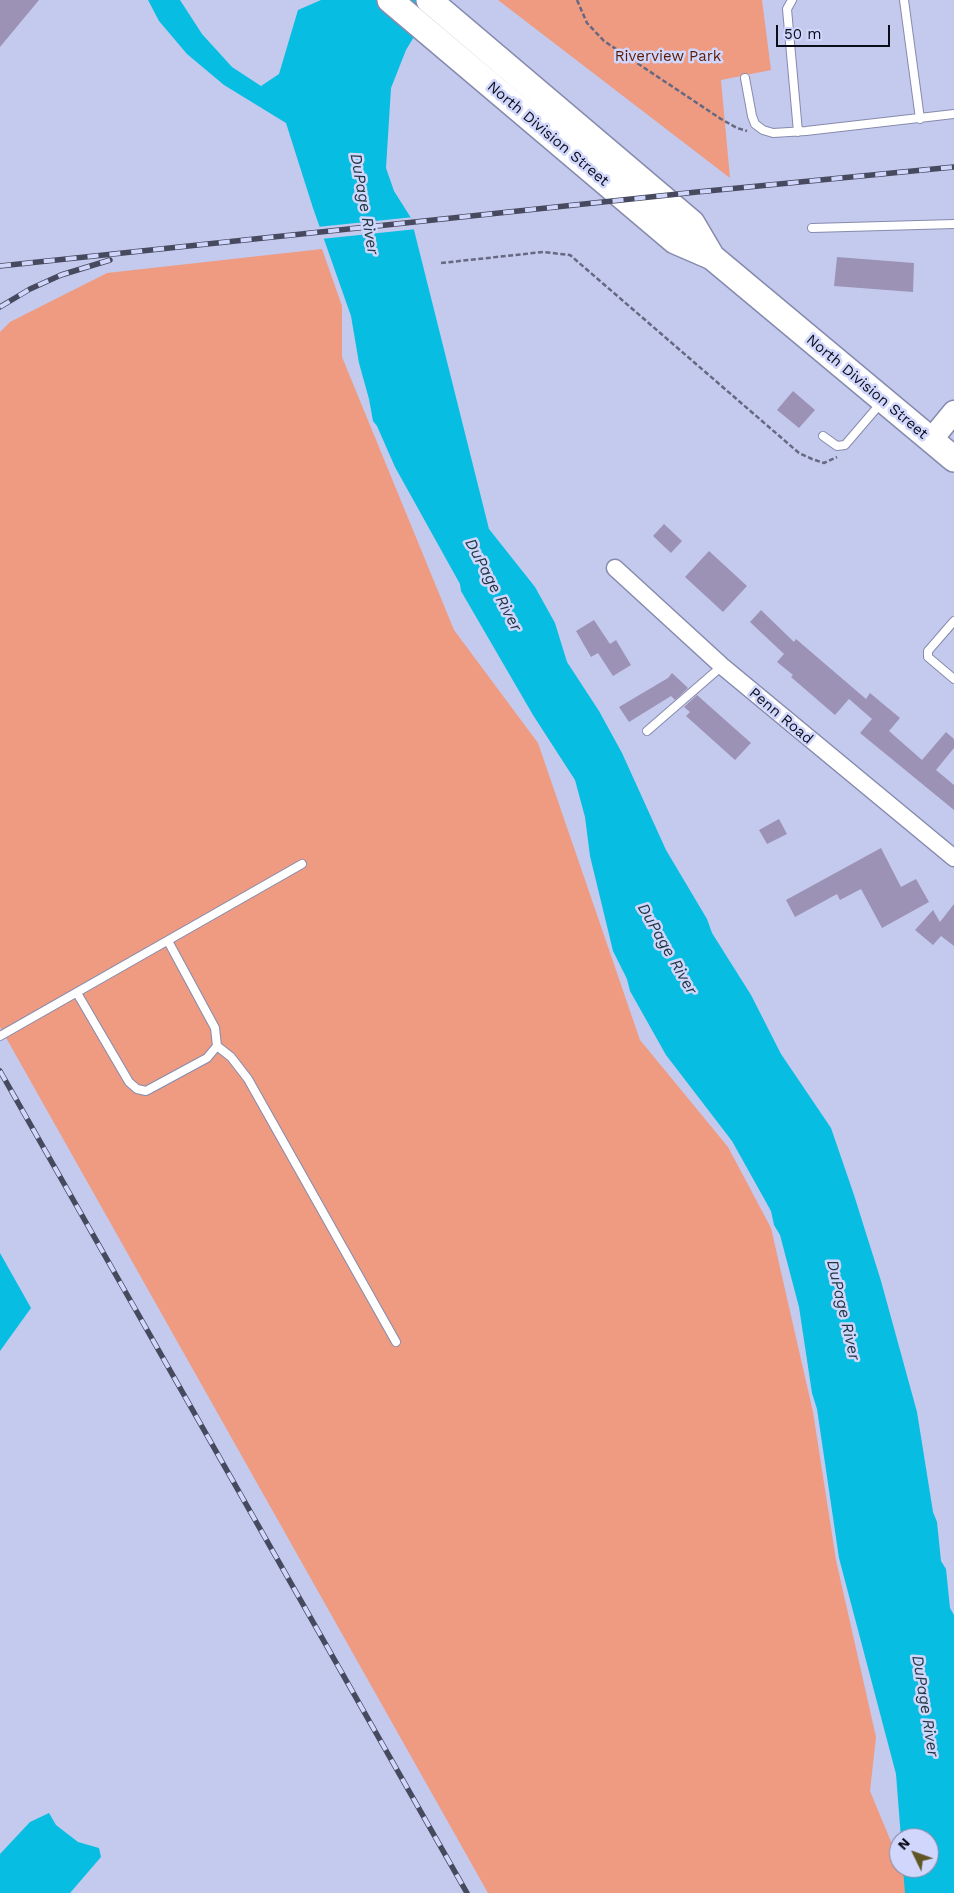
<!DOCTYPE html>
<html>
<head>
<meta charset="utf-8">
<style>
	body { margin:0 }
	#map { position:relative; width:954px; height:1893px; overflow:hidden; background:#c4c9ee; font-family:"Work Sans",sans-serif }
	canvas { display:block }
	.north { position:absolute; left:889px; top:1828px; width:50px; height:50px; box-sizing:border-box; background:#d0d6fc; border:1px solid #8186a1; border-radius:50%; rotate:312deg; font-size:14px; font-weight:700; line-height:20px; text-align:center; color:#0b0d19 }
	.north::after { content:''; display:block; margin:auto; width:18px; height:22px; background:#605623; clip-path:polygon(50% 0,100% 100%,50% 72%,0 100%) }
	.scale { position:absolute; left:776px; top:25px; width:114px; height:22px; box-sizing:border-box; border:2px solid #0b0d19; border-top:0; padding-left:6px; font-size:15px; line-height:18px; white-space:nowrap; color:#0b0d19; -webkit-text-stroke:4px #d0d6fc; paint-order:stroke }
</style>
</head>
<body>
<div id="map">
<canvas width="954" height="1893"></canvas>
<div class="north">N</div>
<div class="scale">50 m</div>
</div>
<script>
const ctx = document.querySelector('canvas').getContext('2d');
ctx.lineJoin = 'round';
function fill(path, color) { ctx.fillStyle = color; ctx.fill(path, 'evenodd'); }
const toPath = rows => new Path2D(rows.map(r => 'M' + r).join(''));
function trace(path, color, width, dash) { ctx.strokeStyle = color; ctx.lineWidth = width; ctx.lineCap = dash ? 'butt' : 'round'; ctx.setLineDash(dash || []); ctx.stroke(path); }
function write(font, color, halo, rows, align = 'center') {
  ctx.font = font + ' "Work Sans",sans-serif'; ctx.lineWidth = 5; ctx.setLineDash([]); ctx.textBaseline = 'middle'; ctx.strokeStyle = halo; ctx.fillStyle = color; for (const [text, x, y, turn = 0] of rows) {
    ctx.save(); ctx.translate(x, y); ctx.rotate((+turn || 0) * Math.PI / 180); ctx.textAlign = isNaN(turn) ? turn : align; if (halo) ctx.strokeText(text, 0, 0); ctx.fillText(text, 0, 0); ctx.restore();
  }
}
fill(toPath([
	[498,0,762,0,771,70,721,80,730,178],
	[322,249,342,306,342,357,454,630,538,743,640,1040,728,1147,771,1228,813,1412,836,1560,876,1737,870,1791,899,1861,899,1868,902,1868,912,1893,488,1893,0,1027,0,332,10,322,107,273]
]), '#ee9b81');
fill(toPath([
	[148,0,180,0,202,34,232,67,261,86,279,74,298,10,321,0,436,0,406,50,391,88,386,168,394,191,411,218,489,529,535,587,555,623,567,662,599,711,622,753,666,850,707,919,712,933,751,995,781,1054,831,1128,854,1195,881,1281,917,1412,933,1512,937,1522,941,1561,946,1569,950,1608,954,1615,954,1893,905,1893,903,1868,929,1868,929,1838,901,1838,896,1774,839,1558,817,1409,812,1393,799,1307,780,1235,774,1225,771,1211,732,1141,666,1055,630,991,627,979,613,951,590,856,585,817,575,780,533,715,461,591,460,584,395,467,377,426,373,421,369,399,359,363,351,316,313,208,286,123,224,85,187,54,159,21],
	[0,1253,31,1308,0,1351],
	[49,1813,56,1825,78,1842,99,1848,101,1857,70,1893,0,1893,0,1854,30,1822]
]), '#07bde1');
fill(toPath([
	[414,217,417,229,321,239,317,227]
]), '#c4c9ee');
fill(toPath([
	[0,0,39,0,0,47],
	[837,257,914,263,913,292,834,286],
	[793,391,815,410,799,428,777,410],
	[664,524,682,541,671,553,653,536],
	[709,551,747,586,723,612,685,577],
	[761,610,794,642,796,639,866,699,870,693,900,718,889,731,922,760,946,732,954,739,954,748,936,770,954,785,954,810,860,733,872,719,849,699,835,715,791,677,793,675,777,662,784,654,750,622],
	[594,620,610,644,616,640,631,665,613,676,598,653,591,657,576,631],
	[672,673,688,688,675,700,671,696,629,722,619,707,668,678],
	[697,695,751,743,735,760,686,716,690,712,684,707],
	[779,819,787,834,767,844,759,830],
	[881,848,901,887,916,879,929,902,882,928,861,889,840,900,837,894,795,917,786,900],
	[954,904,954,946,941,936,933,945,915,930,933,910,940,922]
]), '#9c92b5');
const lane = toPath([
	[792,0,787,9,798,132],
	[904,0,920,119],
	[745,78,752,116,755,124,763,130,773,133,806,131,954,114],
	[812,228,954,224],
	[823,436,837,446,845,445,881,403],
	[954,621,928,651,928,657,954,679],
	[647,731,722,666],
	[77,993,129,1082,137,1089,146,1091,207,1058,217,1046,215,1028,168,941],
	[0,1036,302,864],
	[217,1046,231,1057,248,1079,396,1342]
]);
const street = toPath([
	[615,568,722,666,954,858]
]);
const secondary = toPath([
	[931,440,954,412]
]);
const primary = toPath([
	[390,0,675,241,712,257,954,459],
	[429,0,692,223,712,257]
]);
trace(lane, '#868bad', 10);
trace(street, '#868bad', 19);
trace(secondary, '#868bad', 25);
trace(primary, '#868bad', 28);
trace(toPath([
	[577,0,587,23,604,41,721,119,737,128,747,131],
	[441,263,543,252,570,255,799,453,812,459,824,463,837,457]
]), '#666981', 2.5, [5, 2.5]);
trace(lane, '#fff', 8);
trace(street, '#fff', 16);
trace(secondary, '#fff', 22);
trace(primary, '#fff', 25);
const rail = toPath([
	[0,266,697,192,954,167],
	[0,307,30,289,61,275,110,260],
	[0,1071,467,1893]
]);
trace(rail, '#474a5e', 5.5);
trace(rail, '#d0d6fc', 4, [11]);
write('15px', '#5b1c06', '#d0d6fc', [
	["Riverview Park",668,57]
]);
write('15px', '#0b0d19', '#d0d6fc', [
	["North Division Street",548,134,40],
	["North Division Street",867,387,40],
	["Penn Road",781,716,40]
]);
write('italic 16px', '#20383f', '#d0d6fc', [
	["DuPage River",364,204,80],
	["DuPage River",493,585,62],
	["DuPage River",667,949,60],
	["DuPage River",843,1310,77],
	["DuPage River",925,1706,81]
]);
</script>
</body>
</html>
